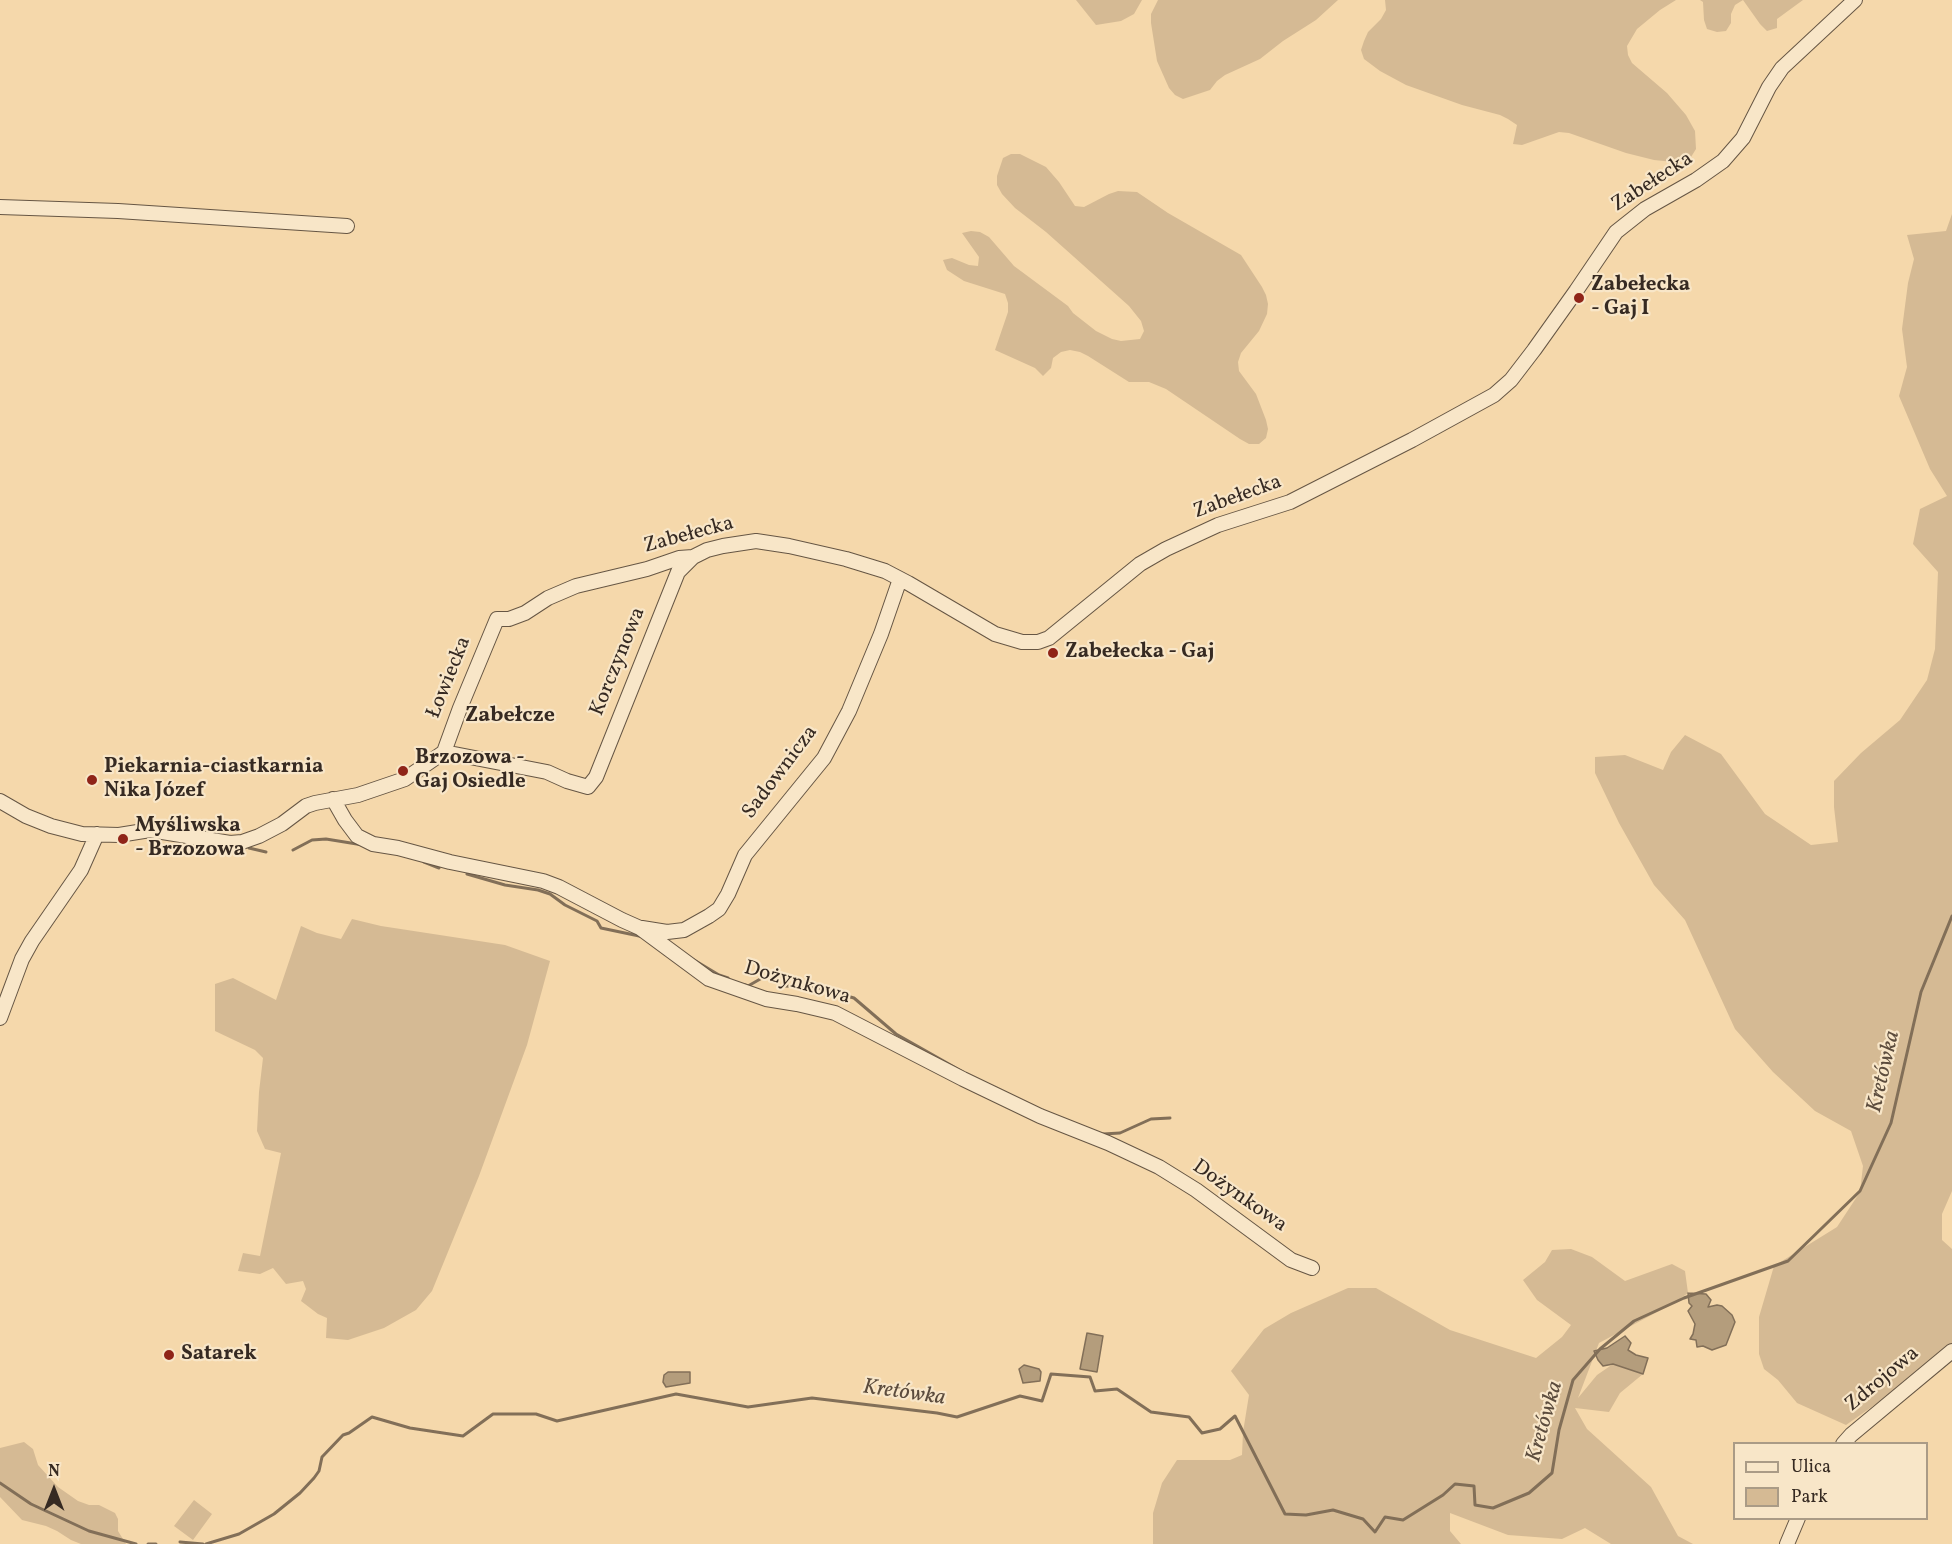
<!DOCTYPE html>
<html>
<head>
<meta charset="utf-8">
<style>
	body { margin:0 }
	#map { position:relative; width:1952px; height:1544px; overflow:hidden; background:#f5d8ab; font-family:Vollkorn,serif }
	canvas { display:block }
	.legend { position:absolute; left:1733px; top:1442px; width:195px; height:78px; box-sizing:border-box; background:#f8e6c8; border:2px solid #aa9b86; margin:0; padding:8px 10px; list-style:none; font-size:18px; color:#362a22 }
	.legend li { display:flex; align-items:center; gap:12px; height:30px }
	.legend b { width:30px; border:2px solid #aa9b86 }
	.north { position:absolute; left:24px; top:1460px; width:60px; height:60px; -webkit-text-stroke:4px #f8e6c8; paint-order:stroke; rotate:0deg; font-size:16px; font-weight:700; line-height:24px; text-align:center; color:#362a22 }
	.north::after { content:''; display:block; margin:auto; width:21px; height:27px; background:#362a22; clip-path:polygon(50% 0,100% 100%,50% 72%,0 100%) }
</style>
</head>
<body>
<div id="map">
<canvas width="1952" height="1544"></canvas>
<ul class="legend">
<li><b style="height:8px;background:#f8e6c8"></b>Ulica</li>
<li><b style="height:16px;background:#d5ba94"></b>Park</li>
</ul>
<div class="north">N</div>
</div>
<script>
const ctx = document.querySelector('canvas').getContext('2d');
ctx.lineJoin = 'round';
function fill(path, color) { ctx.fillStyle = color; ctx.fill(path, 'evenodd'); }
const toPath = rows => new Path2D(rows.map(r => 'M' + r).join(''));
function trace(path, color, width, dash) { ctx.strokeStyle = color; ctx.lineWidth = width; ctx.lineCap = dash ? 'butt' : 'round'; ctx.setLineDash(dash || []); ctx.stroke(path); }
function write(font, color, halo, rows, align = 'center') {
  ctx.font = font + ' Vollkorn,serif'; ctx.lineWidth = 4.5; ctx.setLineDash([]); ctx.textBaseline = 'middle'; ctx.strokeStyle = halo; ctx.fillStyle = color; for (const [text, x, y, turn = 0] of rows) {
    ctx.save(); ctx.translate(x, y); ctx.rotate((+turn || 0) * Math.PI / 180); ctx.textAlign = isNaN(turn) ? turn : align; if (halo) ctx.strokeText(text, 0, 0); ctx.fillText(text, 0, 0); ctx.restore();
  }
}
fill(toPath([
	[1076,0,1142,0,1134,14,1121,21,1096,25],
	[1158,0,1338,0,1316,20,1283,41,1260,59,1225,75,1217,81,1210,90,1183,99,1175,95,1169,88,1157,61,1151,23,1151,14],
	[1385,0,1676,0,1660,10,1637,29,1627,46,1628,55,1632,63,1667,93,1686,115,1695,131,1696,149,1691,157,1683,162,1674,162,1654,160,1626,153,1569,133,1559,132,1522,145,1513,144,1517,125,1508,119,1500,115,1462,105,1406,85,1380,71,1364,59,1361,50,1364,41,1368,32,1381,19,1386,10],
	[1700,0,1803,0,1777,19,1777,28,1767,31,1760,24,1743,0,1735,5,1731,14,1731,23,1726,31,1717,32,1707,29,1704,20,1703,2],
	[1011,154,1020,154,1046,167,1059,182,1075,206,1084,207,1109,194,1118,191,1137,192,1168,213,1241,255,1262,287,1266,295,1268,304,1267,314,1259,331,1241,353,1238,362,1239,371,1256,394,1266,420,1268,429,1266,438,1259,444,1249,444,1240,439,1166,389,1149,382,1129,382,1088,356,1080,352,1070,350,1061,352,1053,358,1051,368,1043,376,1035,368,995,350,1008,312,1008,303,1005,294,964,281,947,270,943,260,952,258,969,265,978,266,979,257,962,233,971,231,980,232,989,237,1014,266,1068,306,1073,313,1096,331,1112,339,1121,341,1140,339,1144,331,1141,321,1129,306,1046,232,1015,208,1002,194,997,185,997,176,1003,158],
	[1952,214,1952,1191,1942,1214,1942,1240,1952,1249,1952,1345,1937,1361,1846,1425,1797,1403,1778,1380,1764,1369,1759,1354,1759,1317,1774,1266,1837,1227,1860,1192,1863,1166,1851,1131,1815,1111,1773,1072,1735,1029,1685,920,1654,885,1619,823,1595,773,1595,757,1625,755,1663,770,1671,752,1685,735,1721,754,1765,814,1811,845,1838,842,1834,807,1834,781,1861,753,1900,720,1927,680,1935,649,1938,572,1913,544,1920,509,1947,496,1930,469,1899,396,1907,367,1902,329,1908,283,1914,259,1907,235,1946,231],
	[352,919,381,926,505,945,550,961,527,1045,479,1176,432,1291,416,1310,384,1328,348,1340,326,1338,327,1318,318,1314,301,1301,306,1289,303,1281,286,1284,273,1268,260,1274,238,1271,243,1253,260,1256,281,1153,265,1149,257,1131,259,1092,263,1058,255,1050,215,1031,215,984,233,978,276,1000,301,926,317,933,341,939],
	[1571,1249,1592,1257,1625,1281,1672,1264,1685,1271,1688,1293,1674,1303,1599,1343,1578,1398,1597,1375,1613,1364,1643,1374,1620,1393,1609,1412,1575,1408,1587,1429,1651,1487,1678,1536,1693,1544,1611,1544,1585,1528,1562,1539,1508,1535,1450,1513,1450,1531,1461,1544,1153,1544,1153,1513,1162,1483,1177,1460,1230,1460,1242,1455,1243,1432,1249,1395,1231,1371,1264,1329,1291,1313,1348,1288,1376,1288,1450,1330,1536,1358,1562,1337,1571,1325,1537,1300,1523,1280,1545,1262,1552,1250],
	[24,1442,33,1449,38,1465,58,1487,78,1501,89,1505,99,1505,115,1513,118,1519,118,1531,126,1544,81,1544,71,1540,57,1531,46,1526,22,1520,0,1497,0,1448],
	[194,1500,212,1514,193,1540,174,1526]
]), '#d5ba94');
const water = toPath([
	[1688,1293,1706,1294,1711,1300,1708,1307,1717,1305,1722,1306,1732,1315,1735,1322,1726,1345,1712,1350,1703,1346,1697,1347,1696,1340,1690,1339,1693,1334,1695,1324,1688,1311,1692,1306,1689,1303,1688,1293],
	[1087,1333,1103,1336,1097,1372,1080,1369,1087,1333],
	[1625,1336,1631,1343,1628,1350,1636,1355,1648,1358,1643,1374,1613,1364,1603,1366,1598,1360,1594,1351,1607,1348,1625,1336],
	[1024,1365,1039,1369,1041,1372,1040,1381,1023,1383,1019,1369,1024,1365],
	[668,1372,690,1372,690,1383,666,1387,663,1382,664,1375,668,1372]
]);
fill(water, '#b49d7c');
trace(water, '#826f58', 1.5);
trace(toPath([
	[249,848,266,852],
	[293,850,312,840,326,839,363,845],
	[424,862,439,868],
	[467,874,505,885,538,890,550,894,565,905,597,921,601,928,644,937],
	[694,960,719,975,728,978],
	[745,985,748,986,762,978],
	[784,986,815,987,854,998,896,1034,963,1072],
	[1103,1134,1120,1133,1151,1119,1170,1118],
	[0,1483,31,1504,89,1531,136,1544],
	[180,1542,203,1544],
	[148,1544,156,1544],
	[206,1544,239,1534,274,1514,300,1493,314,1478,319,1471,322,1457,343,1435,349,1433,372,1417,410,1428,463,1436,493,1414,536,1414,557,1421,676,1394,748,1407,812,1398,937,1413,957,1417,1020,1396,1042,1401,1051,1374,1090,1377,1095,1391,1117,1389,1151,1412,1189,1417,1202,1433,1220,1429,1235,1416,1285,1514,1306,1515,1333,1510,1363,1519,1375,1532,1385,1517,1403,1520,1443,1495,1455,1484,1474,1486,1475,1505,1493,1508,1529,1493,1552,1473,1559,1430,1573,1380,1600,1349,1634,1321,1684,1298,1788,1261,1860,1191,1891,1123,1921,992,1952,916]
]), '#826f58', 3);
const minor = toPath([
	[0,207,118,211,347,226],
	[444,752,460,708,497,619,509,619,525,613,548,598,576,586,647,569,679,558,693,557,707,550,723,546,756,541,789,546,846,559,885,571,908,583,995,634,1022,642,1038,642,1049,638,1140,564,1166,549,1218,525,1290,502,1412,440,1494,395,1511,380,1534,350,1576,291,1616,232,1645,209,1696,180,1723,161,1743,138,1769,87,1782,68,1855,0],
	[333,799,345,820,357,836,373,844,398,848,450,862,543,881,559,887,622,920,640,928,709,979,766,999,797,1004,835,1013,963,1079,1040,1116,1108,1143,1159,1167,1196,1190,1291,1260,1312,1268],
	[0,801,26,816,51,826,82,834,119,835,150,830,230,843,242,842,259,836,282,824,306,806,315,803,358,795,405,779,444,752,547,772,567,781,588,787,596,777,678,572,693,557],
	[642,928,667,932,684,930,709,916,719,909,728,894,745,855,824,758,849,711,881,634,900,579],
	[0,1018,22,959,32,941,81,870,97,834],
	[1843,1444,1851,1435,1952,1351],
	[1787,1544,1798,1518]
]);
trace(minor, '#665644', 16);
trace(minor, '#f8e6c8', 14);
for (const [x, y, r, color] of [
	[1579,298,6,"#8f2418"],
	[1053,653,6,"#8f2418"],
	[403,771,6,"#8f2418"],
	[92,780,6,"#8f2418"],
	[123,839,6,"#8f2418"],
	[169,1355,6,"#8f2418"]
]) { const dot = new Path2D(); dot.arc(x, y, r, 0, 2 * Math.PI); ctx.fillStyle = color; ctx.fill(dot); trace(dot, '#f8e6c8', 2); }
write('21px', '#362a22', '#f8e6c8', [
	["Zabełecka",1653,183,-33],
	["Zabełecka",1238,498,-20],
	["Zabełecka",689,536,-15],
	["Korczynowa",619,662,-68],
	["Łowiecka",450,678,-68],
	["Sadownicza",781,773,-53],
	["Dożynkowa",797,984,16],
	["Dożynkowa",1239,1197,35],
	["Zdrojowa",1883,1380,-40]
]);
write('bold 21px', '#362a22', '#f8e6c8', [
	["Zabełecka",1591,286],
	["- Gaj I",1591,310],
	["Zabełecka - Gaj",1065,653],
	["Brzozowa -",415,759],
	["Gaj Osiedle",415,783],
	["Piekarnia-ciastkarnia",104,768],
	["Nika Józef",104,792],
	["Myśliwska",135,827],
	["- Brzozowa",135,851],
	["Satarek",181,1355]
], 'left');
write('bold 22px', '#362a22', '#f8e6c8', [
	["Zabełcze",510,717]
]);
write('italic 22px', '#5c4c3d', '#f8e6c8', [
	["Kretówka",1885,1072,-77],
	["Kretówka",904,1394,8],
	["Kretówka",1546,1422,-74]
]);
</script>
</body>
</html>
